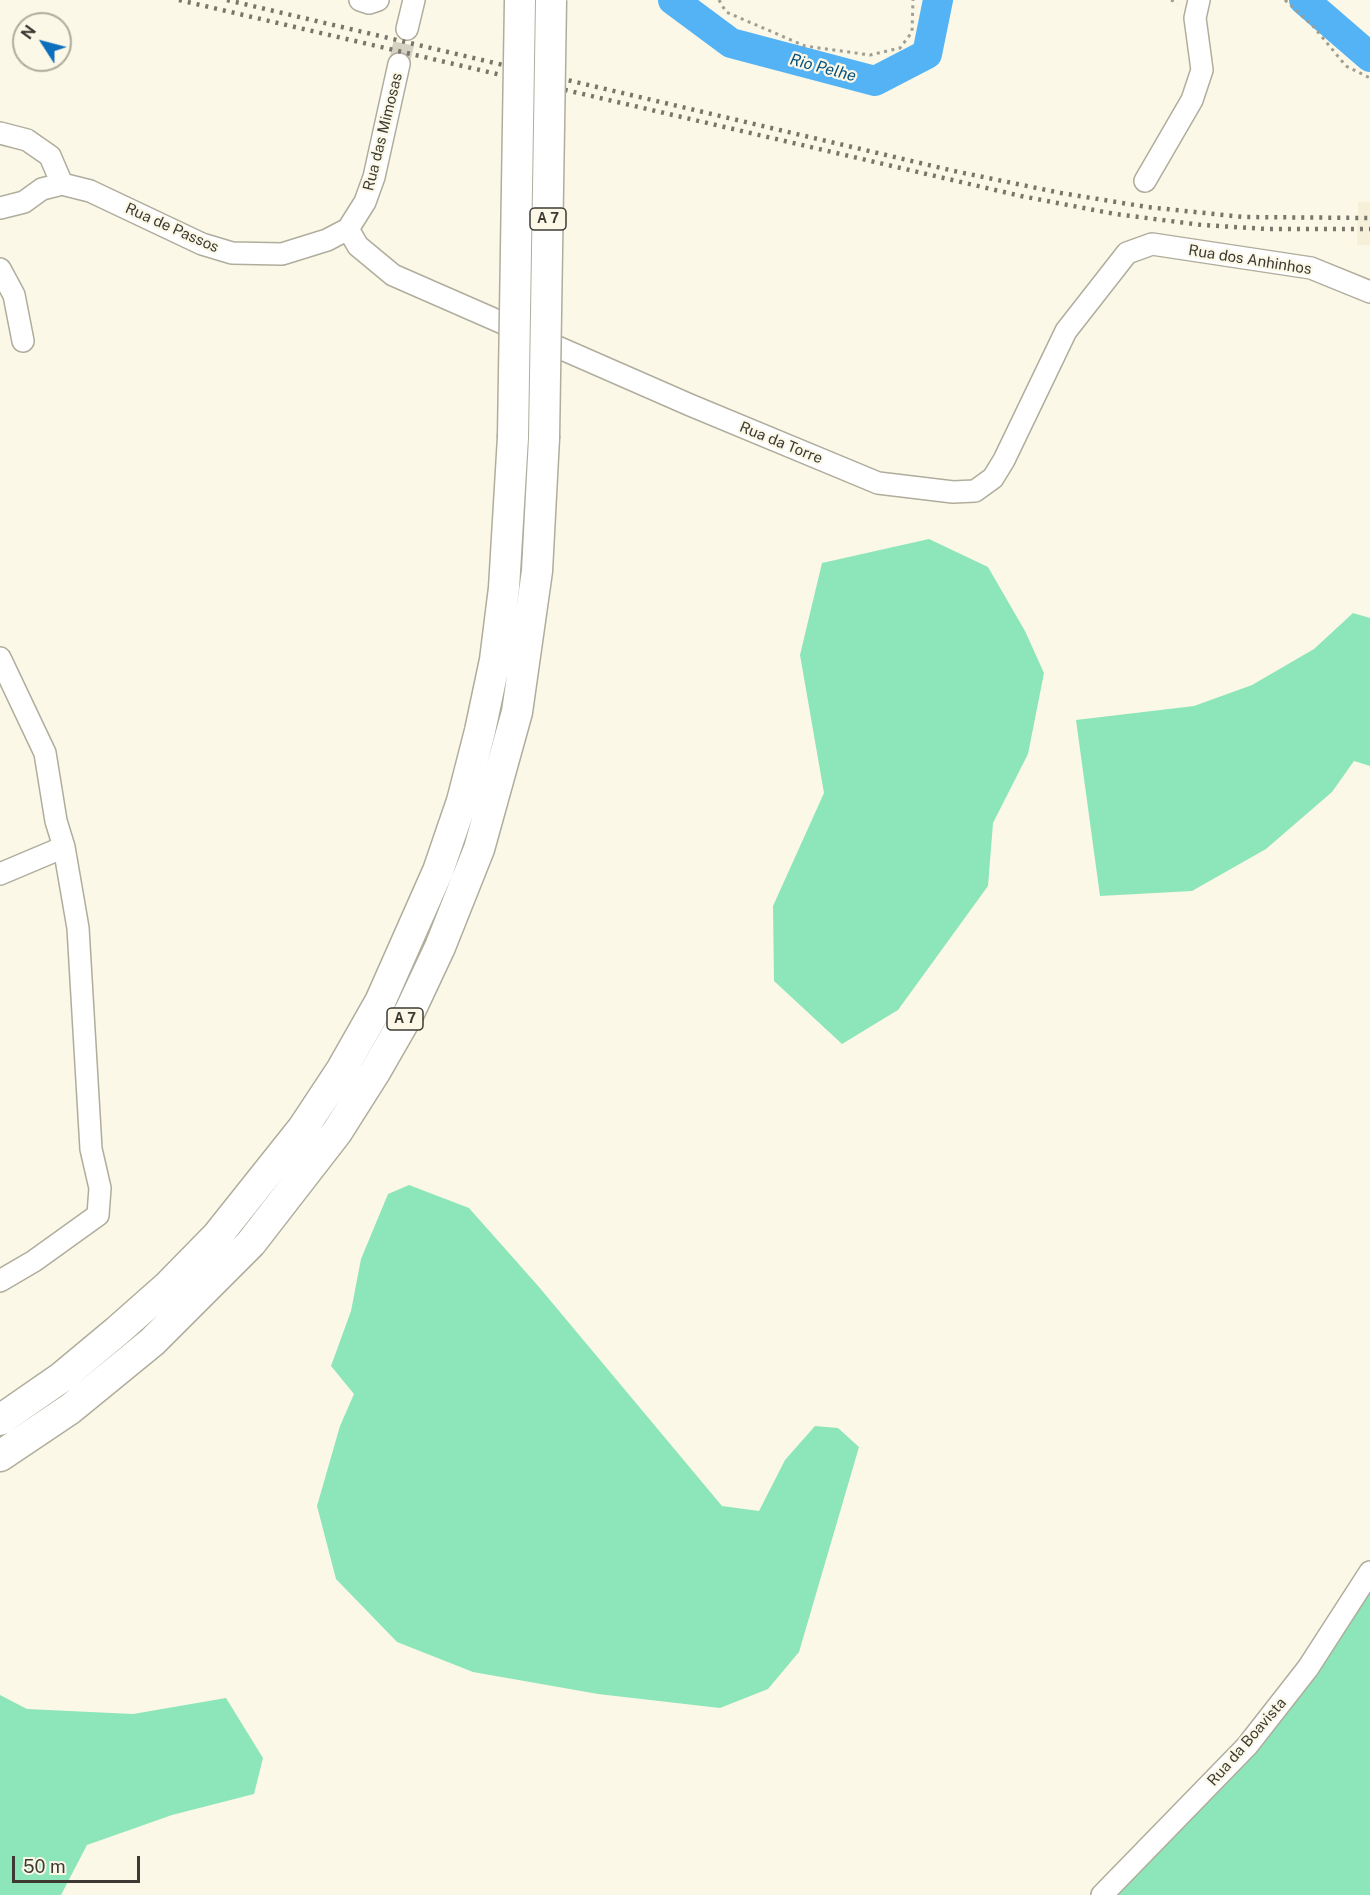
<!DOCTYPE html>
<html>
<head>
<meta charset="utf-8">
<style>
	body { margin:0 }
	#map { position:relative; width:1370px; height:1895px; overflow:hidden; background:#fcf8e7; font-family:"Public Sans",sans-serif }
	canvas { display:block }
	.north { position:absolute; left:12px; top:12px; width:60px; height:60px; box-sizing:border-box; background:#fcf8e7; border:2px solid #afac9f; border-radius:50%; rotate:306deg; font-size:16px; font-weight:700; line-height:24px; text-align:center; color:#3c3a33 }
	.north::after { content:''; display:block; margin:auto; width:21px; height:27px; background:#0d6fbb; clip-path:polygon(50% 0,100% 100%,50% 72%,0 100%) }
	.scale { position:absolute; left:12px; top:1856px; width:128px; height:27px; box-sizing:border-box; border:3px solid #3c3a33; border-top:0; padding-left:8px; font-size:18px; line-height:21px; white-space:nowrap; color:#3c3a33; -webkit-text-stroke:4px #fcf8e7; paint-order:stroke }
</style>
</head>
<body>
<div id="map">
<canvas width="1370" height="1895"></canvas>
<div class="north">N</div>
<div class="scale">50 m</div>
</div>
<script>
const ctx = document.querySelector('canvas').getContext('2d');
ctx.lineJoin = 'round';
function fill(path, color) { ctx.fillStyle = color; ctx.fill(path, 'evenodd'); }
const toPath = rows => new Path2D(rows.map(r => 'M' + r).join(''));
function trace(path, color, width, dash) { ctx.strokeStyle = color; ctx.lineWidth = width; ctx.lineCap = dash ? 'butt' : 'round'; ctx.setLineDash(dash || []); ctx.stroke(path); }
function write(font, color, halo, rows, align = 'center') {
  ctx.font = font + ' "Public Sans",sans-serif'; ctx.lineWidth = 4.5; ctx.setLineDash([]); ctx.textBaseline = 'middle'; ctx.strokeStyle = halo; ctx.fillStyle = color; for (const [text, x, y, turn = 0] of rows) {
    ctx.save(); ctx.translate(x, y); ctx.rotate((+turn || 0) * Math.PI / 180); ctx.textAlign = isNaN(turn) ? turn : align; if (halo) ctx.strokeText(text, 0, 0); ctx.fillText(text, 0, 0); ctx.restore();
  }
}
fill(toPath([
	[1358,202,1370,202,1370,245,1357,245]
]), '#f5f0d7');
fill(toPath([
	[929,539,988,567,1025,631,1044,673,1028,754,993,823,988,886,898,1010,842,1044,774,981,773,906,824,793,800,655,822,563],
	[1353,613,1370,618,1370,766,1354,761,1332,792,1266,849,1192,891,1100,896,1076,720,1194,706,1252,685,1314,649],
	[409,1185,469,1208,539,1287,722,1506,759,1511,785,1460,815,1426,838,1428,859,1447,799,1652,768,1689,720,1708,598,1694,473,1672,397,1642,336,1579,317,1506,340,1426,354,1394,331,1366,351,1311,361,1259,388,1194],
	[1370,1572,1370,1895,1102,1895,1211,1784],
	[0,1695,27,1709,133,1714,226,1698,263,1758,254,1794,172,1815,87,1845,61,1895,0,1895]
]), '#8ce6b9');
trace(toPath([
	[673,0,731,43,875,81,927,54,938,0],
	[1304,0,1370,57]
]), '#54b3f4', 30);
trace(toPath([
	[399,64,407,29]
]), '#d6d2c3', 21, [21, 10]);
const minor = toPath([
	[360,0,369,3,378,0],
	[407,29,414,0],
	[0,133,27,140,50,156,62,184],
	[1145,181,1192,100,1202,70,1195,18,1199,0],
	[0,208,24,202,42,189,62,184,90,191,202,244,232,253,282,254,327,240,348,229,365,202,374,177,399,64],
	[348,229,358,246,393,275,690,405,878,483,953,492,975,491,993,478,1004,460,1066,331,1127,253,1152,244,1311,268,1370,292],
	[0,269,14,295,23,341],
	[0,658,45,753,56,821,64,847,0,874],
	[0,1281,34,1261,98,1215,100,1188,91,1149,78,928,64,847],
	[1102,1895,1247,1746,1308,1668,1370,1572]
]);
const highway = toPath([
	[0,1420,62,1377,116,1332,168,1286,217,1236,303,1128,342,1069,380,1002,438,871,462,801,480,731,495,660,504,588,513,437],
	[0,1456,70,1409,152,1342,251,1243,337,1132,375,1072,410,1011,440,947,479,849,517,712,537,571,544,438]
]);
trace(minor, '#b0ad9d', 24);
trace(highway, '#b0ad9d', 33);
trace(toPath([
	[719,0,726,12,805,46,870,55,900,48,912,32,913,0],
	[1171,0,1178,3],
	[1285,0,1313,26,1346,66,1370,78]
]), '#a09d91', 3, [3, 4.5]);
trace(minor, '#fff', 21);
trace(highway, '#fff', 30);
trace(toPath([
	[179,0,1021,196,1115,214,1202,225,1267,229,1370,229],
	[227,0,954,171,1061,193,1147,207,1243,217,1370,218]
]), '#78756b', 4.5, [3, 6]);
const highwayBridge = toPath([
	[513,437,520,0],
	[544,438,551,0]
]);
trace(highwayBridge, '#b0ad9d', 33, []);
trace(highwayBridge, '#fff', 30);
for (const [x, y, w] of [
	[548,219,36],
	[405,1019,36]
]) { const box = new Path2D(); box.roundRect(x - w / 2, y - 11, w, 22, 4.5); ctx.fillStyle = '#fcf8e7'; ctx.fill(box); trace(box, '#3c3a33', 1.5); }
write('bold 14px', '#3c3a33', null, [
	["A 7",548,219],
	["A 7",405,1019]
]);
write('15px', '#3c3a33', '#fcf8e7', [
	["Rua das Mimosas",383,132,-76],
	["Rua de Passos",172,228,24],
	["Rua dos Anhinhos",1250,260,9],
	["Rua da Torre",781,443,22],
	["Rua da Boavista",1247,1742,-49]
]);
write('italic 16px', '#06527c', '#fcf8e7', [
	["Rio Pelhe",823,68,15]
]);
</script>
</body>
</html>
